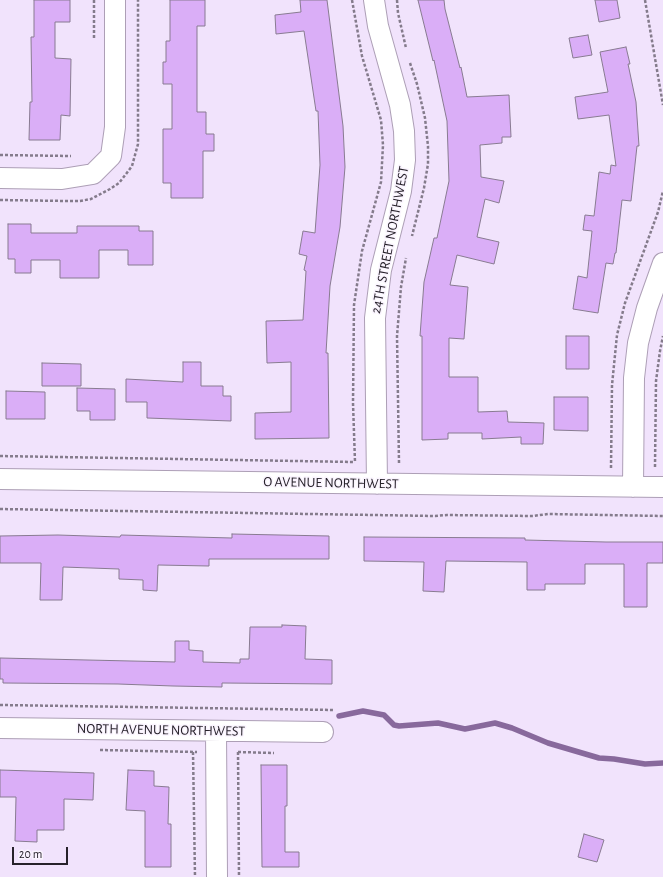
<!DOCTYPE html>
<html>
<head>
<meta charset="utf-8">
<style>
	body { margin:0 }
	#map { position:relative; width:663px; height:877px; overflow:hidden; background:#f1e3fc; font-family:"Alegreya Sans",sans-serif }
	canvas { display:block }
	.scale { position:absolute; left:12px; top:847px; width:56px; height:18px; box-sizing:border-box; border:2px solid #27222b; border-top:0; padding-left:5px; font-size:12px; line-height:14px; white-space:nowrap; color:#27222b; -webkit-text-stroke:3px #faf4fe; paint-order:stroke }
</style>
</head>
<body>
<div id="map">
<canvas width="663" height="877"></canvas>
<div class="scale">20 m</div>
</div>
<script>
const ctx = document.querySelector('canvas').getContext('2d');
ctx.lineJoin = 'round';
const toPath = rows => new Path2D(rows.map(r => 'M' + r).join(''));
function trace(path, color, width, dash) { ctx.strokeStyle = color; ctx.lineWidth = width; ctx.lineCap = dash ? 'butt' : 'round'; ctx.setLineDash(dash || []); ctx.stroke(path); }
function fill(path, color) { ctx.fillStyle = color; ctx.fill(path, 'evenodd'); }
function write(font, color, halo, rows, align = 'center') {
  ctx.font = font + ' "Alegreya Sans",sans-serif'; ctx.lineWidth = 3; ctx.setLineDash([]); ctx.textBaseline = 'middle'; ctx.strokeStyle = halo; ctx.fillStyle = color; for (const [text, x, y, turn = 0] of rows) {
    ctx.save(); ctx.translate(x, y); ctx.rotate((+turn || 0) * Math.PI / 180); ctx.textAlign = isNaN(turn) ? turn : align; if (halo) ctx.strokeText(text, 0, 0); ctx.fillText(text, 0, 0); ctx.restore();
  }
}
trace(toPath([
	[339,716,363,711,384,715,394,725,399,726,438,723,465,729,495,723,512,728,548,743,599,758,614,759,645,764,663,763]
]), '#88699c', 5.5);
const building = toPath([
	[34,0,70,0,70,22,55,22,55,58,71,59,70,116,61,115,60,140,29,140,30,102,32,102,31,37,34,37,34,0],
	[170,0,205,0,205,26,197,26,197,112,206,112,206,134,214,134,214,151,203,151,203,198,171,198,171,183,163,183,163,129,172,129,172,84,163,84,163,62,166,62,166,41,170,41,170,0],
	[300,0,327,0,343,126,345,167,340,227,330,286,326,353,328,353,329,438,255,439,255,413,291,412,291,362,267,363,266,321,303,320,306,271,304,270,307,256,299,254,303,231,315,233,320,165,318,111,316,111,304,31,276,34,275,15,301,12,300,0],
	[418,0,444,0,445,9,460,68,461,67,467,97,509,95,511,137,502,137,502,143,480,145,481,177,504,181,499,203,485,199,477,237,499,242,494,264,457,255,450,285,468,287,464,339,449,338,449,377,478,377,478,412,507,411,508,422,544,423,543,444,521,444,521,437,482,439,482,433,448,433,448,439,422,440,422,336,420,336,424,282,434,238,437,238,449,181,447,121,434,60,433,61,418,0],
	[595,0,617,0,620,18,599,22,595,0],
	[588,35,592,55,573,58,569,38,588,35],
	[626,47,630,64,628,64,636,102,639,146,637,146,631,201,622,200,616,253,615,253,613,264,606,263,598,313,573,309,578,276,587,278,592,231,583,230,585,215,594,216,599,172,610,174,611,165,616,166,609,115,578,119,575,97,608,92,600,52,626,47],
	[8,224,31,224,31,233,77,233,77,226,139,226,139,231,153,231,153,265,128,265,128,250,99,250,99,278,60,278,60,260,31,260,31,273,15,273,15,259,8,259,8,224],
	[566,336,589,336,589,369,566,369,566,336],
	[183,362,201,362,201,386,223,386,223,396,231,396,231,421,147,418,147,402,126,402,126,379,183,382,183,362],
	[42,363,81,364,81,386,42,386,42,363],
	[77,388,115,389,115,420,90,420,90,411,77,411,77,388],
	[6,391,45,392,45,419,6,419,6,391],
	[554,397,588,397,588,431,554,430,554,397],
	[232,534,329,536,329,559,209,559,209,566,158,565,157,591,143,590,143,580,119,579,119,569,63,567,62,600,40,600,41,563,0,563,0,536,58,535,120,537,121,535,232,538,232,534],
	[364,537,525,538,525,540,606,542,663,542,663,563,647,563,647,607,624,607,624,564,585,564,585,584,545,584,545,590,527,590,527,562,446,561,444,592,423,591,424,562,364,561,364,537],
	[282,625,306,626,305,659,332,660,332,684,222,683,222,687,173,686,118,684,3,683,3,679,0,679,0,658,175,662,175,641,189,641,189,650,203,651,203,662,240,663,240,659,249,659,250,627,282,627,282,625],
	[261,765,287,765,287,806,285,806,285,852,299,852,299,867,262,867,261,765],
	[0,770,94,773,93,800,64,799,64,830,37,830,37,842,15,841,16,797,0,797,0,770],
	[128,770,154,771,154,786,169,787,168,824,171,824,171,867,145,867,145,811,126,810,128,770],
	[584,834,604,840,597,862,578,857,584,834]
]);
fill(building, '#daaef7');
trace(building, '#887b91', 1);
const minor = toPath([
	[374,0,378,26,400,105,404,131,405,160,401,191,381,270,375,318,377,484],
	[0,178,62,179,93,174,111,156,115,127,115,0],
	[0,479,663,487],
	[633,487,634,378,638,343,647,308,663,263],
	[0,728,323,732],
	[216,731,217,877]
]);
trace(minor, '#ad9fb6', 22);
trace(toPath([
	[94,0,94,39],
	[352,0,362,56,381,120,383,145,381,182,362,251,354,305,353,403,355,462],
	[397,0,398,13,406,48],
	[645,0,663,105],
	[410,63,417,84,425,118,428,146,428,164,424,188,412,236],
	[0,155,71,156],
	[0,200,67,201,80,201,91,199,110,189,119,183,126,174,132,166,138,144,138,0],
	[0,456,355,462],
	[399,463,397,336,401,287,406,258],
	[655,467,656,381,660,351,663,336],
	[611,468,612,385,617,335,625,303,658,212,663,191],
	[0,509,435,516,447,515,533,516,548,514,663,516],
	[0,705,334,710],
	[100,750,197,752],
	[193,752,195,877],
	[238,752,239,877],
	[238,752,274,753]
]), '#847b8b', 2.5, [3, 2]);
trace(minor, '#fff', 20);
write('14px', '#27222b', '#faf4fe', [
	["24TH STREET NORTHWEST",390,240,-79],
	["O AVENUE NORTHWEST",331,483,1],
	["NORTH AVENUE NORTHWEST",161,730,1]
]);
</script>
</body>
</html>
